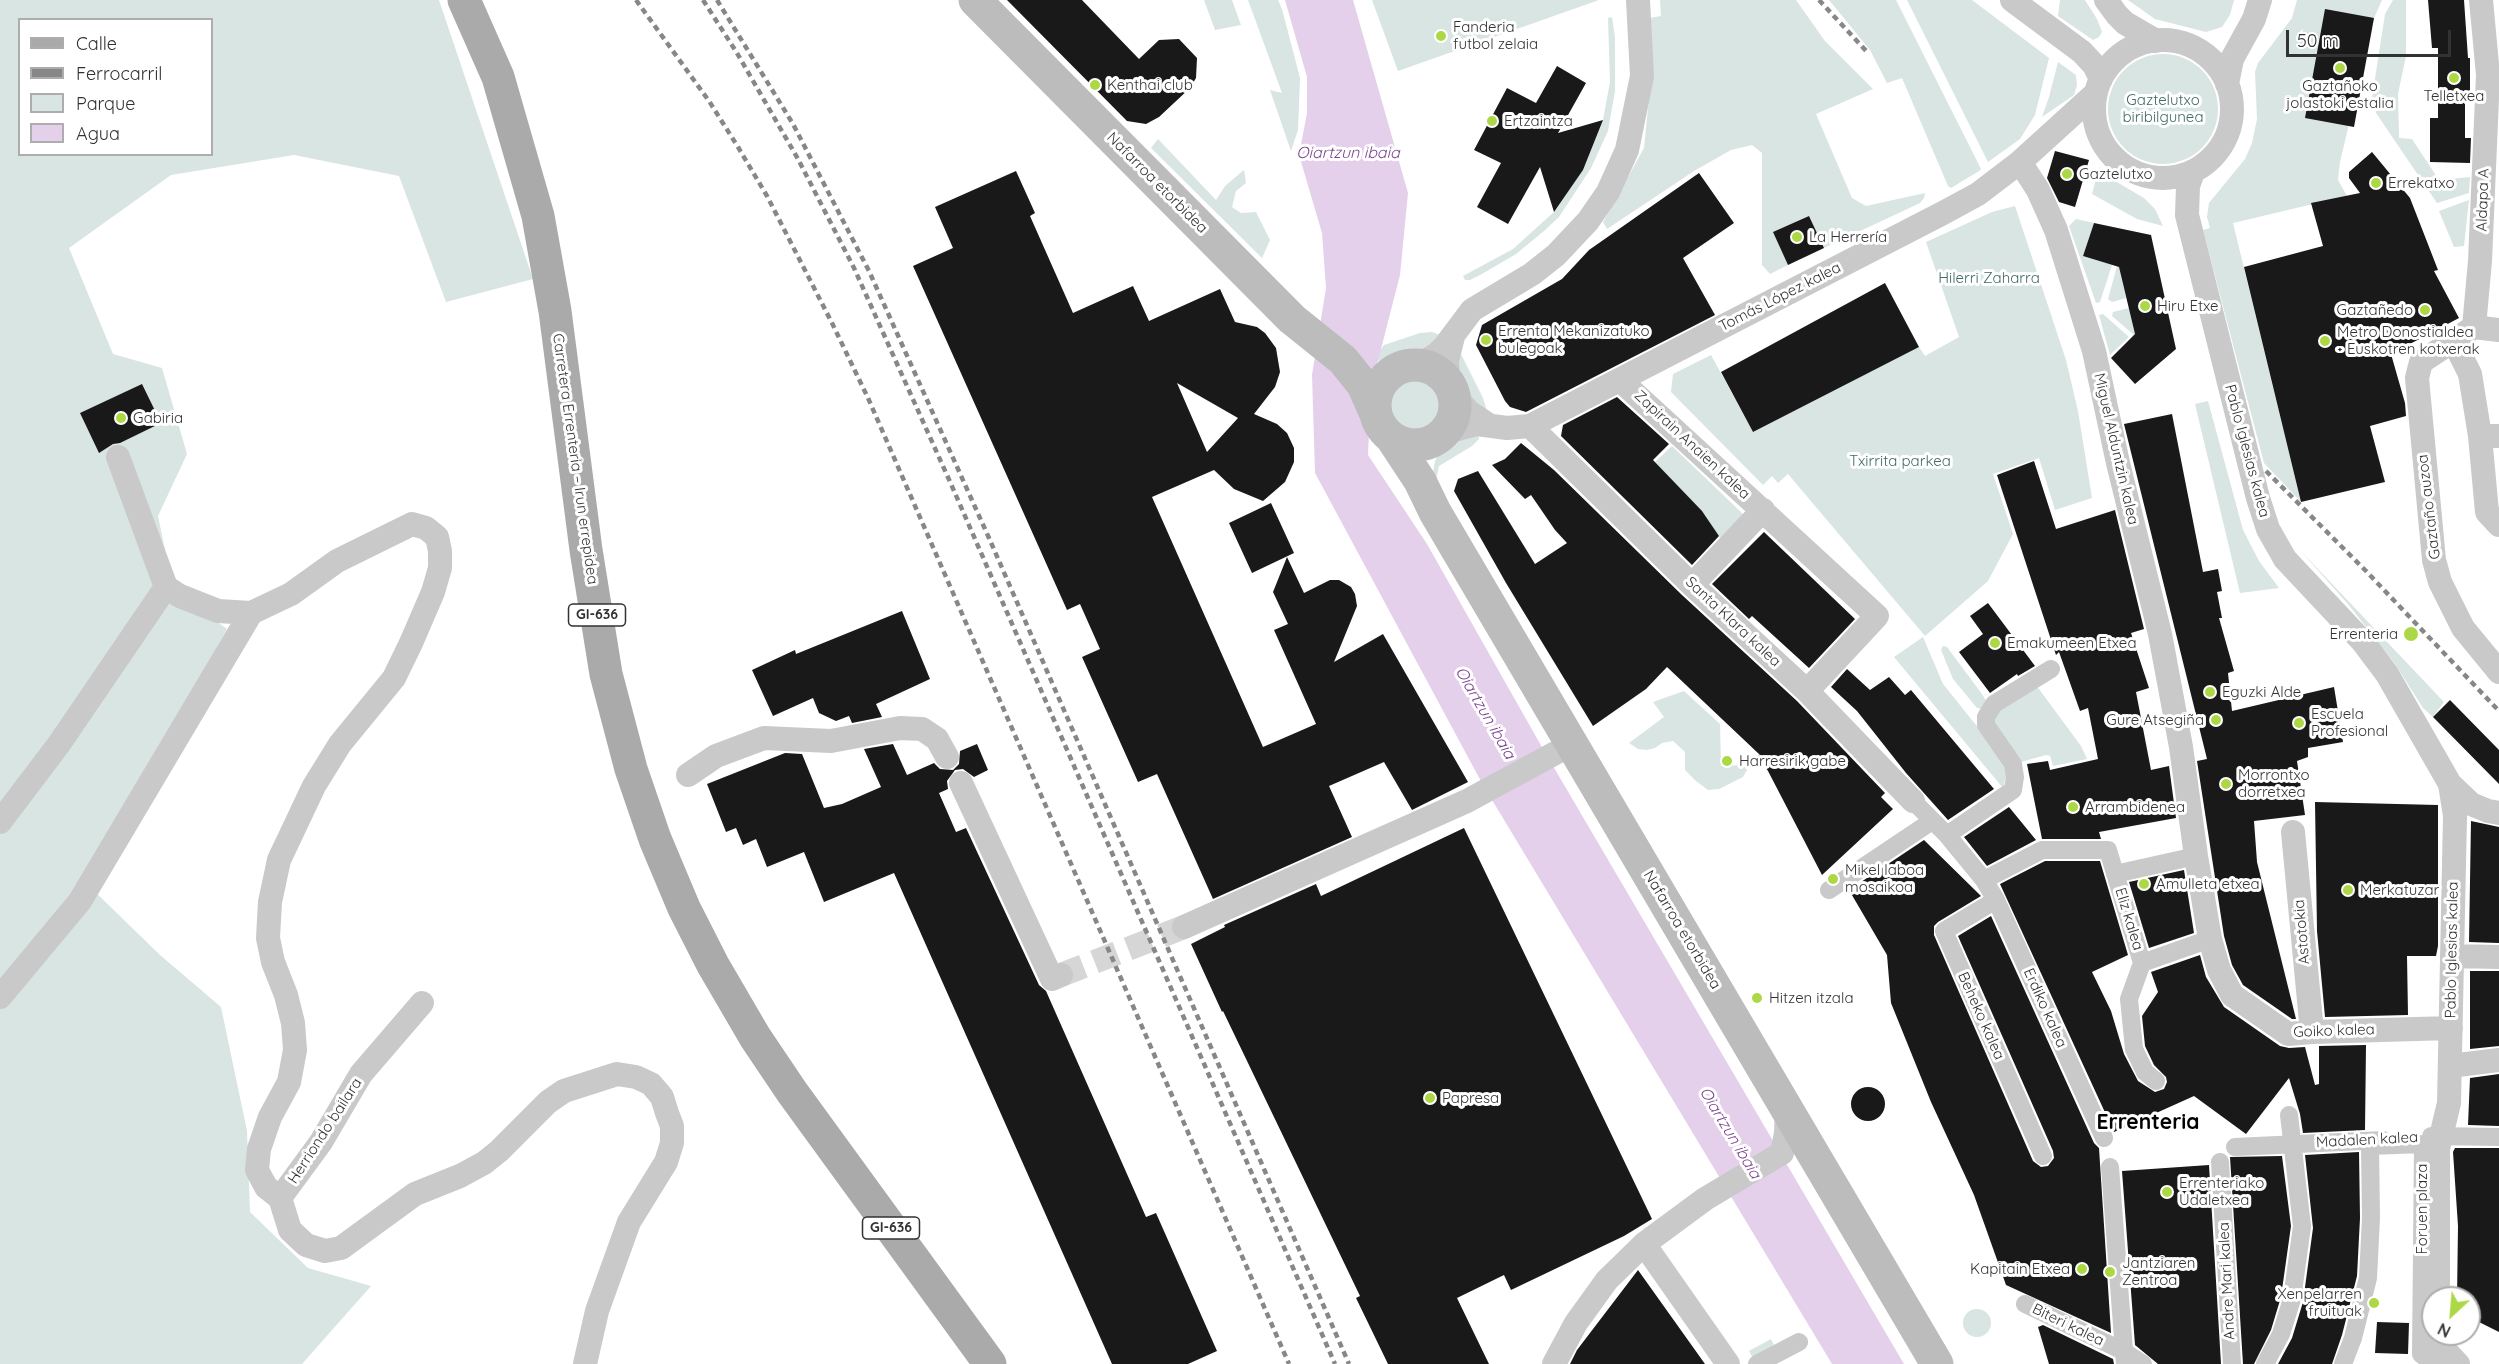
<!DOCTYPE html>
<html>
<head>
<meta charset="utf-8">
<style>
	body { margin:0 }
	#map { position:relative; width:2499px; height:1364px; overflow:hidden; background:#fff; font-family:Quicksand,sans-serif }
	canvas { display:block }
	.legend { position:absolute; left:18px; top:18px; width:195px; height:138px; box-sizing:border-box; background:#fff; border:2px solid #adadad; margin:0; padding:8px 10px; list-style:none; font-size:18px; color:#323232 }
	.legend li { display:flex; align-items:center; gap:12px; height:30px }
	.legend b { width:30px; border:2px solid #adadad }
	.north { position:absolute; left:2421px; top:1286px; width:60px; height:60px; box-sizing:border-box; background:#fff; border:2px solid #adadad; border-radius:50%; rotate:206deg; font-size:16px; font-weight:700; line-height:24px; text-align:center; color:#323232 }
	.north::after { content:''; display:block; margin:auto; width:21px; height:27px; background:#add846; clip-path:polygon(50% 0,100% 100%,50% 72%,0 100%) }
	.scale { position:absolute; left:2286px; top:30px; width:165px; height:27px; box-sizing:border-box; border:3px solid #323232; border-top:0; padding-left:8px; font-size:18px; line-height:21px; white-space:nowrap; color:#323232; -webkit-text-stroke:4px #fff; paint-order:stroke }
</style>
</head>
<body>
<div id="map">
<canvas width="2499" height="1364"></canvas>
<ul class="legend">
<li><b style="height:8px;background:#aaa"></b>Calle</li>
<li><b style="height:8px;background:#878787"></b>Ferrocarril</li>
<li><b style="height:16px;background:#d8e5e3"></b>Parque</li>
<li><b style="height:16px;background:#e5d0eb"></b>Agua</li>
</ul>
<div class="north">N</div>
<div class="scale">50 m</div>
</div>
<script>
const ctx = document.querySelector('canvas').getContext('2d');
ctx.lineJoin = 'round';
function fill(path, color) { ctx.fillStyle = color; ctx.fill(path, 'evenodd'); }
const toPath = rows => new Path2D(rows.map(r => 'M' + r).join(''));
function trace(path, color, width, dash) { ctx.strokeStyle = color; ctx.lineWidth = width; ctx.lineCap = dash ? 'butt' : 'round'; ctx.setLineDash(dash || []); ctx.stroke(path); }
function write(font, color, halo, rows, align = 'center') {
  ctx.font = font + ' Quicksand,sans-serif'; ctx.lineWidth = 6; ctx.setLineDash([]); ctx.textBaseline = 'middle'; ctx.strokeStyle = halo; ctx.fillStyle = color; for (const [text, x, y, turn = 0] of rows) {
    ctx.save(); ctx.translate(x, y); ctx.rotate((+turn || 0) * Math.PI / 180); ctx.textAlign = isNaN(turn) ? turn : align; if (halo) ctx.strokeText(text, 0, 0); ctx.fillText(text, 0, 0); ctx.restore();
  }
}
fill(toPath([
	[0,0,439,0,533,279,446,302,399,176,294,155,171,175,69,248,113,354,162,368,187,454,158,516,173,589,227,629,88,885,160,955,221,1007,247,1131,250,1212,308,1268,371,1286,302,1364,0,1364],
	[20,20,212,20,212,154,20,154],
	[1204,0,1232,0,1241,25,1215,30],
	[1248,0,1278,0,1282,9,1300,78,1298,130,1291,151,1270,90,1282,93],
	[1372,0,1599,0,1398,71],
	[1660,0,1796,0,1825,41,1873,89,1816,114,1852,198,1866,206,1925,193,1924,198,1920,203,1824,248,1809,216,1774,232,1788,265,1770,274,1762,265,1762,153,1752,145,1731,150,1694,171,1607,229,1603,222,1644,148,1650,89,1650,18,1661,16],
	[1829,0,1896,0,1981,169,1979,171,1951,188,1948,186,1902,78,1887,83,1870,50],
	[1907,0,1972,0,2049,58,2035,115,2020,139,1988,162],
	[2060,0,2085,0,2097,19,2102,32,2099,37,2093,40,2058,16],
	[2128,0,2234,0,2230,15,2222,27,2206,32,2155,19],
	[2297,0,2382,0,2374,18,2340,162,2338,180,2347,196,2233,223,2301,502,2264,463,2203,230,2210,228,2207,217,2209,203,2245,159,2252,143,2257,119,2255,72,2258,63,2292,18],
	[2393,0,2406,0,2406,56,2398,94,2399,138,2412,139,2439,180,2470,177,2469,193,2437,203,2376,113,2372,98,2385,14],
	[1612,17,1615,38,1615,91,1608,131,1591,168,1559,217,1544,231,1516,254,1482,274,1470,280,1465,280,1463,276,1513,249,1554,212,1583,170,1603,120,1610,82,1608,18],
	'2108 109a55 55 0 1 1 110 0a55 55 0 1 1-110 0Z',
	[2058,62,2076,75,2077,85,2074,95,2042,117,2049,97],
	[1158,139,1216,200,1225,186,1244,170,1246,183,1236,191,1232,207,1241,213,1256,212,1270,240,1262,258,1151,148],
	[2099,167,2115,181,2144,198,2155,209,2163,226,2137,219,2092,194],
	[2469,200,2464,246,2454,247,2439,211],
	[2015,206,2066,360,2078,411,2092,498,2055,510,2039,458,1993,474,2013,534,1988,581,1925,636,1788,474,1778,483,1772,476,1763,485,1671,392,1673,374,1711,355,1753,432,1919,347,1925,356,1959,337,1926,242,1992,212],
	[2076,219,2094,223,2083,256,2112,265,2100,302,2096,303,2069,226],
	[2117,266,2119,267,2126,298,2112,302,2108,299],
	[2129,308,2135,334,2134,335,2112,316,2113,312],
	[2103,314,2129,337,2110,355,2099,315],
	[1432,332,1440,335,1423,353,1396,360,1373,361,1384,345,1420,333],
	[1458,348,1483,398,1487,411,1461,392,1456,379],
	'1388 406a26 26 0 1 1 52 0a26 26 0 1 1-52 0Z',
	[2208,401,2243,530,2259,561,2279,588,2240,593,2195,404],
	[1479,434,1479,439,1472,446,1439,466,1435,485,1433,472,1435,461,1442,448,1449,440],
	[1672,446,1744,515,1720,538,1705,515,1655,462],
	[2298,548,2444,702,2433,717,2423,708,2395,664,2348,604],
	[1923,637,1943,684,2009,766,2003,788,1894,657],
	[1943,646,1947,647,1982,694,1988,704,1983,709,1977,708,1953,679,1941,650],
	[2036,685,2081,746,2087,759,2053,766,2050,756,2046,755,2021,762,1994,727,1997,709],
	[1684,691,1720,724,1721,766,1743,765,1747,770,1743,777,1719,789,1708,790,1696,781,1685,770,1685,752,1673,741,1662,743,1655,748,1647,750,1638,749,1629,743,1664,717,1653,702],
	'1963 1323a14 14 0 1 1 28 0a14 14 0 1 1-28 0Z',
	[1771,1339,1775,1347,1753,1358,1749,1351]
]), '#d8e5e3');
fill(toPath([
	[1285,0,1353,0,1408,193,1400,275,1371,388,1368,455,1427,544,1543,749,1904,1364,1832,1364,1483,785,1315,473,1312,375,1326,288,1322,233,1299,155,1307,113,1307,77]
]), '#e5d0eb');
fill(toPath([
	[1007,0,1082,0,1139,59,1159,40,1179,39,1197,58,1196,78,1190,88,1159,117,1146,124,1127,121],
	[2428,0,2464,0,2468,58,2470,58,2470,97,2465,97,2465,138,2471,138,2470,163,2430,162,2430,118,2438,118,2438,48,2432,48],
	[2325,9,2374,18,2354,127,2305,118],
	[1557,66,1586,83,1558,133,1603,120,1583,170,1554,212,1540,167,1508,224,1477,207,1501,163,1474,150,1507,88,1536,103],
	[2055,151,2089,160,2075,207,2059,202,2047,178],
	[2372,152,2410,198,2438,270,2434,271,2459,318,2391,354,2405,403,2406,416,2370,426,2385,482,2301,502,2244,267,2323,246,2311,203,2360,193,2349,178,2349,172],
	[1016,171,1035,213,1030,216,1073,313,1133,286,1149,321,1220,289,1235,322,1257,327,1265,333,1276,348,1280,372,1275,387,1254,414,1277,424,1287,433,1294,448,1294,462,1285,482,1263,501,1234,489,1214,470,1152,497,1263,747,1316,724,1274,630,1288,624,1273,592,1287,557,1304,593,1330,580,1339,580,1351,587,1355,594,1357,606,1334,662,1383,634,1468,782,1412,810,1384,762,1329,786,1352,837,1213,899,1157,774,1138,782,1082,657,1100,649,1080,604,1067,610,913,266,953,248,935,207],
	[1177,383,1238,418,1207,452],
	[1699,173,1734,223,1683,258,1715,315,1526,412,1510,407,1505,401,1476,345,1482,325,1562,279,1589,250],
	[1809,216,1824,248,1788,265,1773,232],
	[2094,223,2151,235,2176,349,2135,384,2111,358,2135,334,2119,267,2083,256],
	[1885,283,1919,347,1753,432,1721,372],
	[142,384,161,423,120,443,113,444,99,453,80,413],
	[1617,397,1669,444,1653,460,1702,511,1719,536,1692,565,1561,436,1563,425],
	[2172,414,2203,572,2218,569,2222,591,2217,592,2222,618,2219,618,2234,671,2228,673,2232,711,2334,687,2343,742,2308,748,2308,757,2297,761,2305,815,2254,821,2257,862,2296,1019,2292,1019,2243,985,2232,965,2224,936,2197,761,2207,759,2124,424],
	[1521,443,1554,470,1682,595,1797,701,1885,793,1881,797,1893,809,1822,875,1768,771,1757,755,1760,755,1667,667,1646,689,1593,726,1506,583,1454,491,1458,479,1478,471,1535,564,1567,543,1555,530,1531,495,1525,499,1492,465,1505,459],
	[2034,461,2056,529,2115,510,2144,629,2131,633,2149,688,2136,692,2151,770,2169,766,2176,818,2099,832,2101,839,2042,839,2027,764,2048,761,2050,770,2098,759,2088,708,2080,711,2059,652,2056,655,1997,475],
	[1271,503,1294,553,1252,573,1229,523],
	[1764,532,1855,619,1809,668,1752,616,1749,619,1712,584],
	[1988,603,2035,666,2018,676,2017,674,1990,693,1959,652,1983,634,1970,616],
	[902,611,930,679,876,704,882,717,852,723,849,716,836,721,819,713,813,698,773,716,752,670,795,650,796,654],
	[1847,669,1870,690,1889,677,1905,695,1911,690,1994,789,1948,820,1906,773,1857,711,1831,687],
	[2450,700,2499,750,2499,784,2433,717],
	[893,744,907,775,934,763,940,769,953,770,959,764,960,751,977,744,988,770,974,777,963,769,955,770,947,781,948,789,939,793,956,832,966,828,1039,985,1046,991,1146,1217,1156,1213,1217,1351,1188,1364,1112,1364,894,873,824,902,804,852,767,867,756,839,743,845,736,828,726,832,707,784,785,753,802,754,824,808,842,804,881,787,864,749],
	[2315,802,2438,805,2438,946,2436,956,2407,956,2408,1015,2325,1017,2317,931],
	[2009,807,2036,840,1987,866,1964,837],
	[2471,821,2499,827,2499,943,2469,942],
	[1464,828,1652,1219,1624,1236,1511,1290,1504,1275,1457,1298,1489,1364,1388,1364,1356,1298,1360,1296,1223,1011,1222,1012,1191,944,1225,927,1224,925,1316,884,1321,896],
	[1924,840,1981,896,1938,922,1934,926,1934,935,2033,1161,2041,1167,2048,1166,2054,1158,2053,1151,1958,936,1991,916,2094,1143,2099,1148,2111,1333,2006,1285,1974,1195,1931,1102,1891,1003,1887,955,1849,890],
	[2045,861,2100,861,2128,955,2092,972,2111,1011,2124,1054,2138,1081,2155,1092,2164,1089,2167,1082,2166,1077,2154,1065,2145,1046,2142,1016,2158,992,2151,972,2200,955,2206,977,2224,1007,2280,1046,2289,1048,2305,1047,2315,1085,2319,1084,2319,1046,2366,1045,2365,1130,2303,1133,2300,1114,2289,1078,2246,1134,2194,1096,2114,1132,2000,884],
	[2184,870,2194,933,2149,948,2129,882],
	[2470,971,2499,971,2499,1046,2470,1049],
	[2499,1074,2499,1126,2468,1125,2470,1078],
	'1851 1104a17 17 0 1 1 34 0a17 17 0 1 1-34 0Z',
	[2455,1148,2499,1148,2499,1332,2469,1317,2469,1298,2457,1298,2458,1226,2453,1152],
	[2359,1152,2360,1218,2357,1276,2342,1335,2332,1364,2278,1364,2292,1338,2303,1302,2313,1228,2305,1155],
	[2282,1156,2291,1226,2281,1297,2271,1330,2254,1364,2243,1364,2230,1157],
	[2209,1165,2221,1364,2158,1364,2135,1345,2122,1171],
	[1638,1270,1705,1364,1570,1364,1577,1350],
	[2377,1322,2409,1323,2408,1354,2375,1353],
	[2043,1325,2113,1359,2114,1364,2049,1364,2038,1327]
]), '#191919');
trace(toPath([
	[1061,975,1184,927]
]), '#d6d6d6', 24, [24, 12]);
trace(toPath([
	[1913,801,1947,835,1984,880,1996,900,2104,1138],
	[1947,835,2013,790,2015,777,2013,764,1986,725,1986,717,1994,704,2051,669],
	[2115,874,2196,856],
	[1984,880,2042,850,2108,850,2142,963,2129,999,2134,1049,2145,1072,2156,1081],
	[1829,890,1932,821],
	[1996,900,1944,931,2043,1156],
	[2142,963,2210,939],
	[2431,1136,2499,1137],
	[2235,1147,2383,1140],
	[2220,1162,2232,1364],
	[2110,1167,2125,1364],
	[2025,1304,2123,1351,2143,1364],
	[1757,1364,1799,1342],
	[2265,1364,2281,1334,2292,1299,2302,1226,2289,1115],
	[2343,1364,2353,1338,2368,1278,2371,1218,2370,1146,2423,1144,2421,1354,2433,1364]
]), '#c9c9c9', 18);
trace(toPath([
	[2012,0,2082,52,2094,65,2101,79],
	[2106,0,2117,15,2125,23,2156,41],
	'2094 109a69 69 0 1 1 138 0a69 69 0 1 1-138 0Z',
	[2227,84,2232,59,2254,19,2260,0],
	[2020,162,2038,190,2056,230,2094,351,2118,463,2160,634,2181,747,2196,856,2210,939,2219,970,2232,995,2288,1034,2312,1032,2451,1028],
	[2193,172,2188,186,2187,215,2258,498,2268,529,2285,559,2363,642,2387,674,2450,784,2471,804,2488,811,2499,813],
	[2474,327,2480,261,2488,75,2481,0],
	[2499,330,2474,327,2421,362,2417,378,2434,560,2440,582,2463,628,2499,672],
	[2454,342,2470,374,2480,436,2499,436],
	[1418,366,1437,354,1445,346,1472,310,1532,274,1556,255,1588,221,1608,192,1627,150,1642,76,1638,0],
	[1620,380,1877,616,1807,691],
	[1448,383,1447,360,1453,337],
	[1453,394,1469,412,1489,425],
	[1530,426,1692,585,1807,691,1913,801],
	[1443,433,1477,424,1507,428,1530,426,1943,213,1978,194,2020,162,2096,93],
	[2480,436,2487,512,2499,525],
	[118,457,166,587],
	[1692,585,1763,510],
	[688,775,716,756,764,738,831,741,900,728,922,729,937,739,947,757],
	[961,783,1052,979,1061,975],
	[0,822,59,744,166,587,180,596,218,611,251,613,291,594,337,561,412,524,426,528,437,537,440,551,440,568,433,592,411,643,394,678,340,744,314,786,279,860,270,902,268,938,273,962,286,995,293,1023,295,1050,289,1082,270,1117,259,1149,257,1170,266,1187,280,1198],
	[2293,832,2312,1032],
	[1184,927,1467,801,1572,744],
	[2452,956,2499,957],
	[0,997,80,901,251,613],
	[422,1003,361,1074,321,1142,280,1198,290,1230,306,1245,325,1251,341,1248,415,1194,460,1176,484,1163,499,1151,548,1102,564,1091,617,1074,636,1077,651,1084,662,1097,667,1113,672,1126,672,1143,666,1162,629,1222,597,1311,585,1364],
	[2450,1066,2499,1060],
	[1644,1244,1728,1364],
	[2438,1298,2438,1149,2449,1103,2455,816,2450,784],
	[2438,1334,2439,1344,2458,1364],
	[1554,1364,1576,1323,1607,1280,1644,1244,1705,1199,1782,1153,1786,1133,1787,1108]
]), '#c9c9c9', 24);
trace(toPath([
	[975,0,1292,319,1343,360,1363,385,1376,414],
	'1375 405a40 40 0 1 1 80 0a40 40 0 1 1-80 0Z',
	[1391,437,1420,481,1435,512,1937,1364]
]), '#bcbcbc', 33);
trace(toPath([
	[464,0,498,77,538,216,555,311,586,550,606,674,631,769,655,839,684,908,713,965,755,1037,792,1092,990,1364]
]), '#aaa', 33);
trace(toPath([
	[636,0,709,101,738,147,767,196,832,323,868,398,1289,1364],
	[703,0,737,53,798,159,854,268,951,484,1335,1364],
	[717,0,793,124,869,271,989,538,1349,1364],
	[1819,0,1869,54],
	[2266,471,2365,570,2499,711]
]), '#878787', 4.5, [6, 4.5]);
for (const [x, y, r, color] of [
	[1441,36,6,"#add846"],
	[2340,68,6,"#add846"],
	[2454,78,6,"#add846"],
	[1095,85,6,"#add846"],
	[1492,121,6,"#add846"],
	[2067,174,6,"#add846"],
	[2376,183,6,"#add846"],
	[1797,237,6,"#add846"],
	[2145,306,6,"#add846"],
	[2425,310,6,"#add846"],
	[1486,340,6,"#add846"],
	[2325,341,6,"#add846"],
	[121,418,6,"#add846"],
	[2411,634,8,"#add846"],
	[1995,643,6,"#add846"],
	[2210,692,6,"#add846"],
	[2216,720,6,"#add846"],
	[2299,723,6,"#add846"],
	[1727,761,6,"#add846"],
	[2226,784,6,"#add846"],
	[2073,807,6,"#add846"],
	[1833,879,6,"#add846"],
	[2144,884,6,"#add846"],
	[2348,890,6,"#add846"],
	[1757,998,6,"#add846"],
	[1430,1098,6,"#add846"],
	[2167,1192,6,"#add846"],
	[2082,1269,6,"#add846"],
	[2110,1272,6,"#add846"],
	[2374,1303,6,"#add846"]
]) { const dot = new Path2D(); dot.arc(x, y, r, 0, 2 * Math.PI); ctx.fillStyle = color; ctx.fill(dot); trace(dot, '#fff', 2); }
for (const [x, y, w] of [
	[597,615,57],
	[891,1228,57]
]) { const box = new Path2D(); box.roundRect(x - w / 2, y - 11, w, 22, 4.5); ctx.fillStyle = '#fff'; ctx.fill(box); trace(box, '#323232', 1.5); }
write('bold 14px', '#323232', null, [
	["GI-636",597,615],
	["GI-636",891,1228]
]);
write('15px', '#323232', '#fff', [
	["Fanderia",1453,27],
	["futbol zelaia",1453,44],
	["Kenthai club",1107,85],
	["Gaztañoko",2340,86,"center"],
	["jolastoki estalia",2340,103,"center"],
	["Telletxea",2454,96,"center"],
	["Ertzaintza",1504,121],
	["Gaztelutxo",2079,174],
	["Errekatxo",2388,183],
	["La Herrería",1809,237],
	["Hiru Etxe",2157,306],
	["Gaztañedo",2413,310,"right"],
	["Errenta Mekanizatuko",1498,331],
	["bulegoak",1498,348],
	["Metro Donostialdea",2337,332],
	["- Euskotren kotxerak",2337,349],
	["Gabiria",133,418],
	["Errenteria",2398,634,"right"],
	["Emakumeen Etxea",2007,643],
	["Eguzki Alde",2222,692],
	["Escuela",2311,714],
	["Profesional",2311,731],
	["Gure Atsegiña",2204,720,"right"],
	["Harresirik gabe",1739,761],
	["Morrontxo",2238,775],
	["dorretxea",2238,792],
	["Arrambidenea",2085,807],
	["Mikel laboa",1845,870],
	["mosaikoa",1845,887],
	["Amulleta etxea",2156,884],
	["Merkatuzar",2360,890],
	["Hitzen itzala",1769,998],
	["Papresa",1442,1098],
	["Errenteriako",2179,1183],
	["Udaletxea",2179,1200],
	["Jantziaren",2122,1263],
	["Zentroa",2122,1280],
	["Kapitain Etxea",2070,1269,"right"],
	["Xenpelarren",2362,1294,"right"],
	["fruituak",2362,1311,"right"]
], 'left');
write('15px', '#426b67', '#fff', [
	["Gaztelutxo",2163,100],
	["biribilgunea",2163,117],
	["Hilerri Zaharra",1989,278],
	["Txirrita parkea",1900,461]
]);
write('15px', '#323232', '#fff', [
	["Nafarroa etorbidea",1157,183,45],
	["Aldapa A",2483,200,-88],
	["Tomás López kalea",1780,297,-27],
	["Zapirain Anaien kalea",1692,445,43],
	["Miguel Alduntzin kalea",2116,449,77],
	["Pablo Iglesias kalea",2247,451,75],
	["Carretera Errenteria – Irun errepidea",575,459,82],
	["Gaztaño auzoa",2429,507,-97],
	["Santa Klara kalea",1733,622,43],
	["Eliz kalea",2129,919,73],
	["Nafarroa etorbidea",1682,930,59],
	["Astotokia",2302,932,-95],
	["Pablo Iglesias kalea",2452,950,-89],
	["Erdiko kalea",2045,1008,66],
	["Beheko kalea",1981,1016,66],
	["Goiko kalea",2334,1031,-2],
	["Herriondo bailara",325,1131,-57],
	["Madalen kalea",2367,1140,-3],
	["Foruen plaza",2422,1209,-90],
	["Andre Mari kalea",2227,1281,-93],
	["Biteri kalea",2068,1325,26]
]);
write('italic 16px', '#7d468f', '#fff', [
	["Oiartzun ibaia",1348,153],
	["Oiartzun ibaia",1485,713,60],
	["Oiartzun ibaia",1730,1133,59]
]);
write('bold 21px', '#000', '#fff', [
	["Errenteria",2148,1123]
]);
</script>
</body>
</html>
